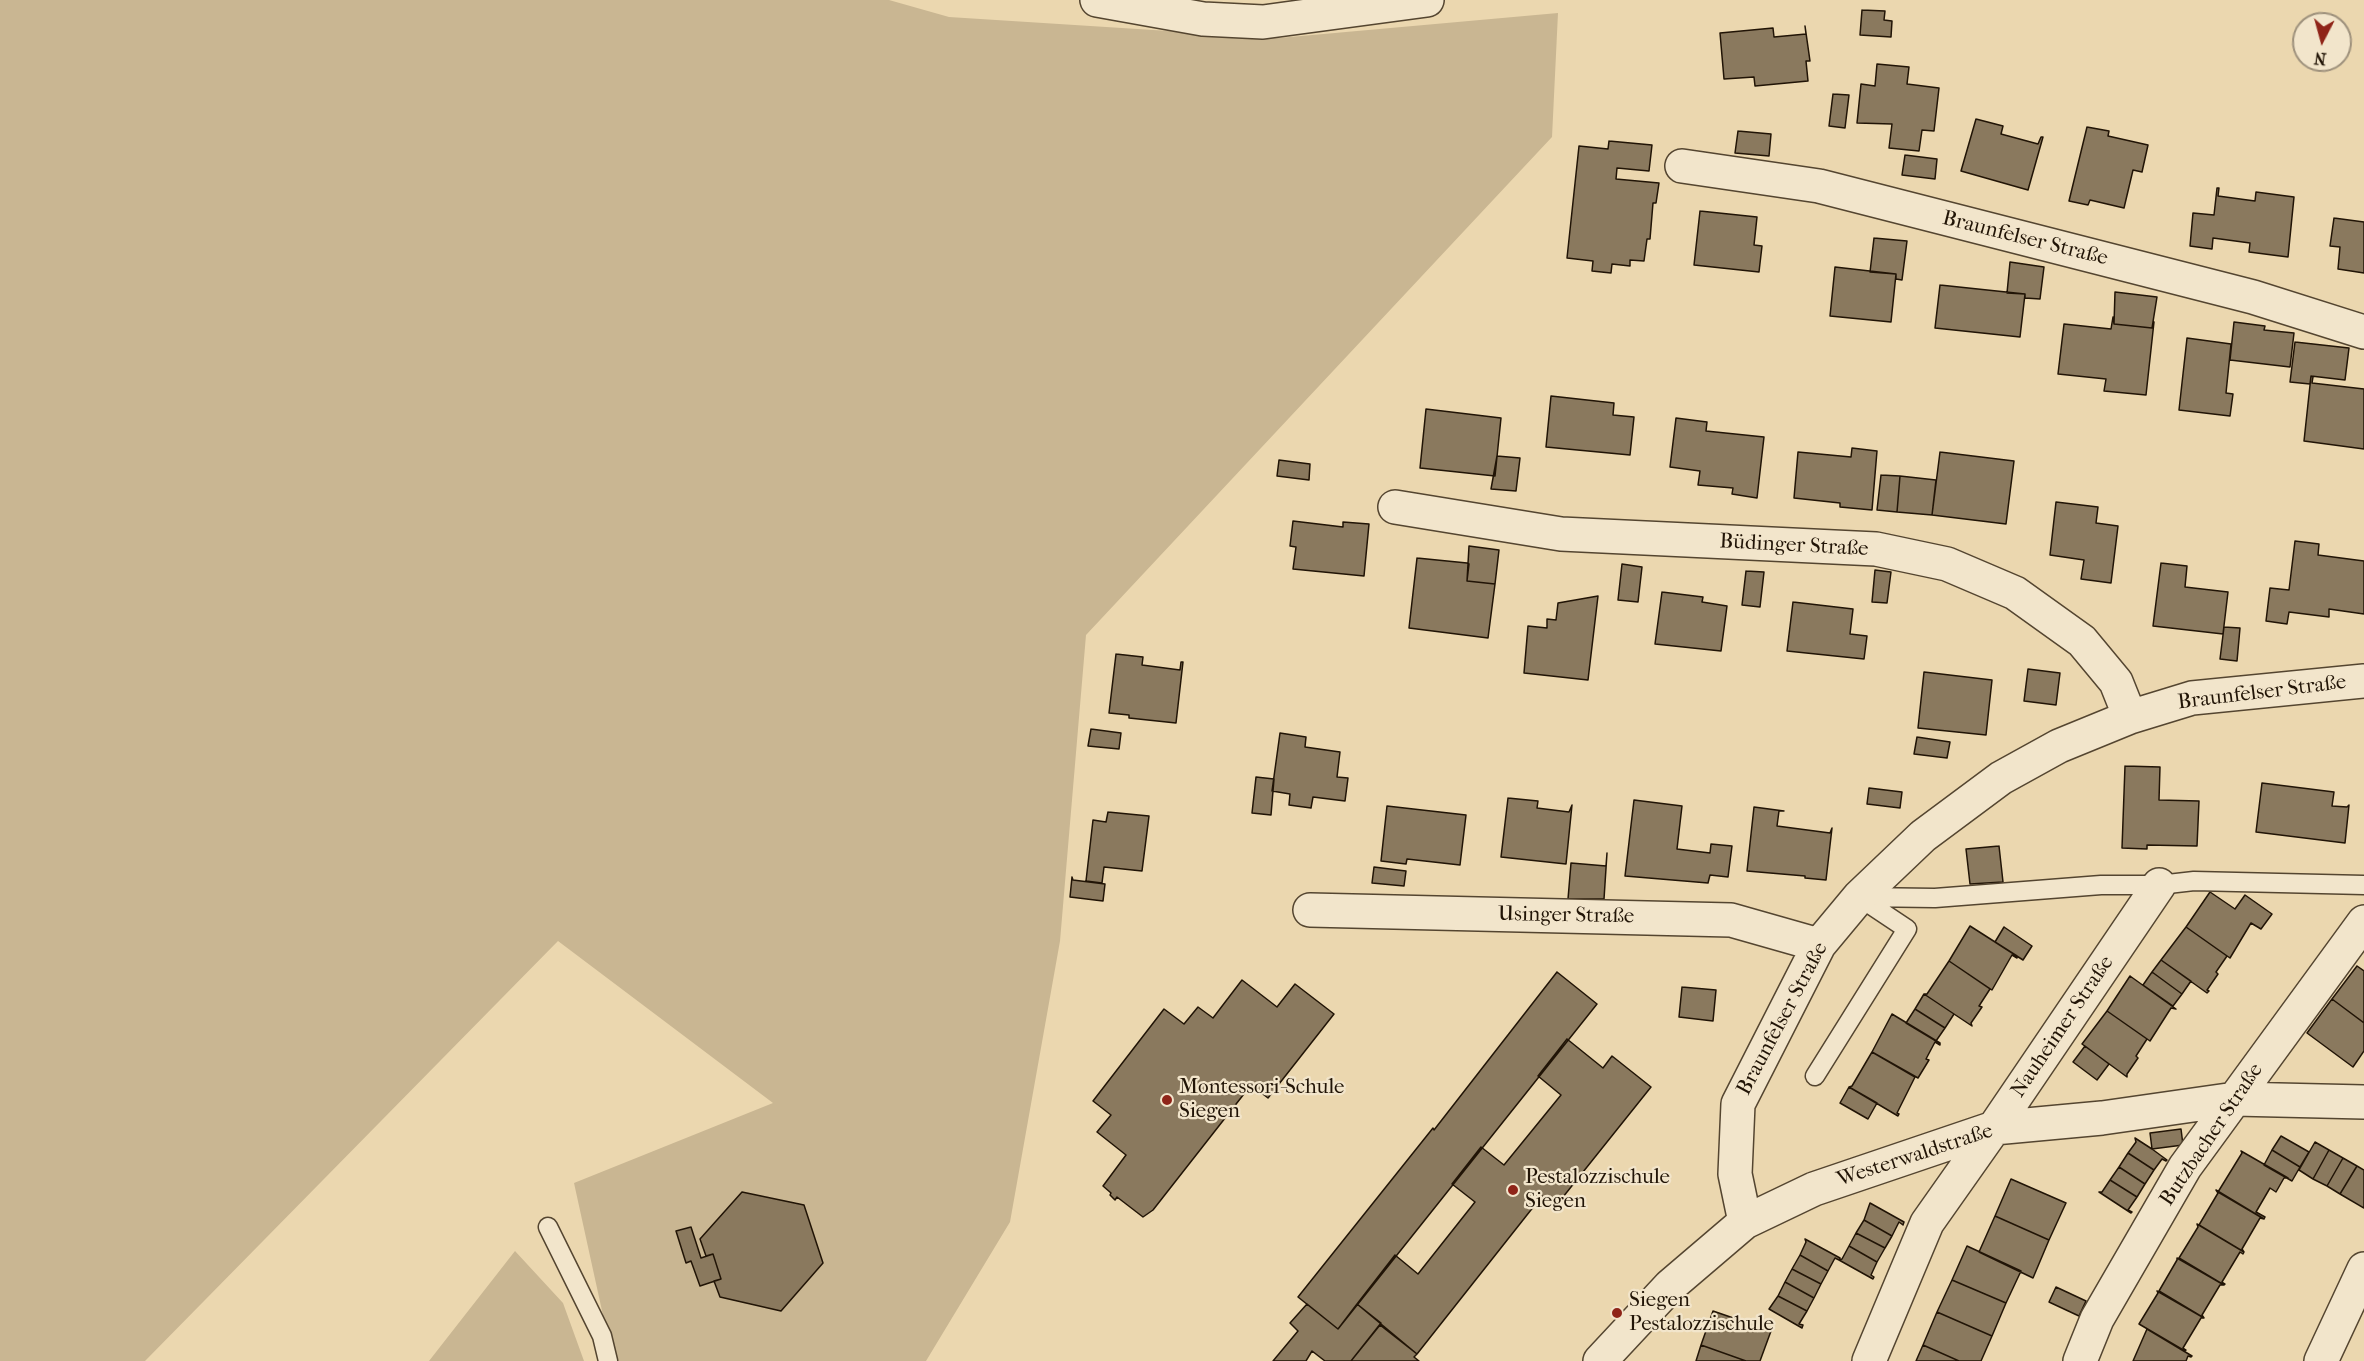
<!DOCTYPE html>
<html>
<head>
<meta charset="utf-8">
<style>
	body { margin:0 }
	#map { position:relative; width:2364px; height:1361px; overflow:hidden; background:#ebd7af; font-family:"IM FELL French Canon",serif }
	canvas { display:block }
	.north { position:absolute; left:2292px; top:12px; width:60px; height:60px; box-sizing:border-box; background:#f2e5cb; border:2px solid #9e917c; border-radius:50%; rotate:186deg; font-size:16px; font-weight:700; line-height:24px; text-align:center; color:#211406 }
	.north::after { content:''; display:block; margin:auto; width:21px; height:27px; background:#8f2418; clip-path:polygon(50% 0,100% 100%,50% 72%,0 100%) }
</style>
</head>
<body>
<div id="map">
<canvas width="2364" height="1361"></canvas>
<div class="north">N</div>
</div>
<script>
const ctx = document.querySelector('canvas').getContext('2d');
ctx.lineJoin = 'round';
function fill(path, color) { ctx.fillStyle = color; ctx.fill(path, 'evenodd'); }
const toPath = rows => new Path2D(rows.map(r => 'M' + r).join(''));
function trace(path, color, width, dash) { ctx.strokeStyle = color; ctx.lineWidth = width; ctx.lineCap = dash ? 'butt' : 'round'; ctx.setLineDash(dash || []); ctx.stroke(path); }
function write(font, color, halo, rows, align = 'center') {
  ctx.font = font + ' "IM FELL French Canon",serif'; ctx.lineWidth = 4.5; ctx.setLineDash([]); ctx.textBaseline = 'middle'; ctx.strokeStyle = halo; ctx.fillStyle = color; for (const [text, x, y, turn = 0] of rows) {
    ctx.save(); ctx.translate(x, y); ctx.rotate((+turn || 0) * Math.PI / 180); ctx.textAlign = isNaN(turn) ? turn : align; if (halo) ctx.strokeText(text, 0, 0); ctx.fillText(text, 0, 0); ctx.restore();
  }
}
fill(toPath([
	[0,0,889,0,949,17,1279,38,1558,13,1552,137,1086,635,1060,941,1010,1222,926,1361,613,1361,574,1183,773,1103,558,941,145,1361,0,1361],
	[515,1251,563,1303,584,1361,429,1361]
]), '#c9b692');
const building = toPath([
	[1862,10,1885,11,1884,20,1892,21,1891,37,1860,35,1862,10],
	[1805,26,1810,61,1806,61,1808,81,1755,86,1754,77,1724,79,1720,33,1773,28,1774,37,1806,34,1805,26],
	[1877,64,1909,67,1907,84,1939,88,1934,131,1922,130,1919,151,1889,148,1892,124,1857,123,1861,84,1875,86,1877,64],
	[1833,94,1849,95,1845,128,1829,126,1833,94],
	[1976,119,2003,126,2001,134,2038,144,2041,137,2043,137,2028,190,1961,171,1976,119],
	[2087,127,2109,131,2108,136,2148,145,2142,172,2133,170,2124,208,2090,200,2088,205,2069,201,2087,127],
	[1738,131,1771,134,1769,156,1735,153,1738,131],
	[1609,141,1652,145,1649,171,1617,168,1616,179,1659,183,1656,203,1653,203,1650,239,1647,239,1644,261,1630,260,1630,266,1612,264,1611,273,1592,271,1593,261,1567,258,1579,146,1608,149,1609,141],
	[1905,155,1937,159,1935,179,1902,175,1905,155],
	[2217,188,2219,188,2218,196,2255,201,2256,192,2294,197,2288,257,2249,252,2250,243,2213,238,2212,249,2190,246,2193,213,2214,215,2217,188],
	[1700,211,1757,217,1754,245,1762,246,1759,272,1694,265,1700,211],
	[2334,218,2364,222,2364,273,2338,269,2340,247,2330,246,2334,218],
	[1874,238,1907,241,1902,280,1896,279,1896,274,1870,272,1874,238],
	[2010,262,2044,267,2040,299,2025,298,2025,294,2007,293,2010,262],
	[1835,267,1896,274,1891,322,1830,316,1835,267],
	[1940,285,2025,294,2020,337,1935,328,1940,285],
	[2115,292,2157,297,2152,328,2114,324,2115,292],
	[2113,317,2114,324,2152,328,2154,322,2146,395,2104,391,2106,379,2058,374,2064,324,2111,329,2113,317],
	[2234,322,2265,326,2264,330,2294,333,2290,367,2230,360,2234,322],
	[2187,338,2231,344,2226,393,2233,394,2230,416,2179,410,2187,338],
	[2295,342,2349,348,2345,380,2311,376,2310,384,2290,382,2295,342],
	[2311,376,2313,377,2312,383,2364,389,2364,449,2304,441,2311,376],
	[1551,396,1614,403,1613,415,1634,417,1630,455,1546,447,1551,396],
	[1426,409,1501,418,1495,476,1420,468,1426,409],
	[1676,418,1707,422,1706,431,1764,437,1757,498,1732,494,1733,488,1698,485,1700,471,1670,467,1676,418],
	[1852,448,1877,451,1872,510,1840,507,1840,503,1794,498,1798,452,1851,457,1852,448],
	[1940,452,2014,461,2006,524,1932,515,1940,452],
	[1497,456,1520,458,1516,491,1491,489,1497,456],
	[1279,460,1310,464,1309,480,1277,476,1279,460],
	[1881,475,1900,476,1897,512,1877,510,1881,475],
	[1900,476,1936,480,1932,515,1897,512,1900,476],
	[2056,502,2098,507,2096,523,2118,526,2111,583,2081,579,2084,560,2050,555,2056,502],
	[1293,521,1343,527,1343,522,1369,524,1364,576,1293,569,1296,547,1290,546,1293,521],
	[2295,541,2319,544,2318,555,2364,561,2364,614,2329,609,2329,617,2289,612,2287,624,2266,621,2270,588,2289,590,2295,541],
	[1469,546,1499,550,1495,584,1467,581,1469,546],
	[1417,558,1467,563,1469,564,1467,581,1495,584,1488,638,1409,628,1417,558],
	[2161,563,2187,566,2185,587,2228,592,2223,634,2153,626,2161,563],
	[1622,564,1642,567,1638,602,1618,600,1622,564],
	[1875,570,1891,572,1887,603,1872,602,1875,570],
	[1746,571,1764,572,1760,607,1742,605,1746,571],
	[1662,592,1703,597,1702,602,1727,606,1721,651,1655,644,1662,592],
	[1598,596,1588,680,1524,673,1528,626,1547,628,1547,619,1556,620,1558,603,1598,596],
	[1793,602,1853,609,1850,634,1867,636,1864,659,1787,651,1793,602],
	[2224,627,2240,628,2237,661,2220,659,2224,627],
	[1116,654,1143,657,1142,665,1180,670,1181,662,1183,662,1176,723,1129,718,1129,715,1109,713,1116,654],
	[2028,669,2060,673,2056,705,2024,701,2028,669],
	[1924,672,1992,680,1986,735,1918,728,1924,672],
	[1091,729,1121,733,1119,749,1088,746,1091,729],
	[1280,733,1306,737,1305,747,1340,752,1337,777,1348,778,1345,801,1313,797,1311,808,1289,805,1290,794,1272,791,1280,733],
	[1917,737,1950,742,1947,758,1914,754,1917,737],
	[2125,766,2160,767,2159,800,2199,801,2197,846,2147,845,2147,849,2122,848,2125,766],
	[1256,777,1274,779,1271,815,1252,813,1256,777],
	[2262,783,2334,792,2332,806,2347,807,2349,805,2345,843,2256,832,2262,783],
	[1869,788,1902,792,1900,808,1867,804,1869,788],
	[1508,798,1538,801,1537,808,1569,812,1572,805,1566,864,1501,857,1508,798],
	[1634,800,1682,806,1677,849,1710,853,1711,844,1732,846,1728,877,1710,875,1708,883,1625,876,1634,800],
	[1387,806,1466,815,1460,865,1407,859,1406,864,1381,861,1387,806],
	[1754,807,1784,811,1779,811,1777,826,1830,833,1832,828,1826,880,1805,878,1805,876,1747,871,1754,807],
	[1108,812,1149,816,1142,871,1104,867,1102,883,1086,881,1093,820,1106,822,1108,812],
	[1999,846,2003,882,1970,884,1966,849,1999,846],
	[1607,853,1604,899,1568,899,1571,863,1606,866,1607,853],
	[1374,867,1406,871,1404,886,1372,883,1374,867],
	[1072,877,1073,880,1105,884,1103,901,1070,897,1072,877],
	[2210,892,2235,909,2245,895,2272,914,2261,929,2251,923,2230,958,2186,927,2210,892],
	[1970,926,2017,956,2017,958,2012,955,1992,990,1949,961,1970,926],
	[2004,927,2032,946,2023,960,1995,942,2004,927],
	[2186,927,2227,956,2216,972,2218,974,2207,990,2209,991,2207,993,2161,960,2186,927],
	[2161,960,2191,981,2182,994,2152,972,2161,960],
	[1949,961,1990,989,1979,1006,1982,1007,1971,1023,1972,1026,1924,994,1927,994,1949,961],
	[2357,966,2364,971,2364,1023,2332,999,2357,966],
	[1557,972,1597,1004,1338,1329,1298,1297,1433,1128,1434,1130,1557,972],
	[2152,972,2182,994,2173,1006,2143,985,2152,972],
	[2130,976,2176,1009,2171,1008,2150,1041,2107,1011,2130,976],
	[1242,980,1277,1007,1295,984,1334,1014,1268,1098,1251,1085,1153,1210,1143,1217,1117,1197,1115,1200,1110,1195,1111,1193,1103,1186,1126,1155,1097,1132,1111,1115,1093,1101,1164,1009,1184,1024,1198,1007,1213,1018,1242,980],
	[1682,987,1716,990,1713,1021,1679,1017,1682,987],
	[1924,994,1954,1014,1945,1028,1915,1009,1924,994],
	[2332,999,2364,1023,2364,1051,2353,1067,2307,1033,2332,999],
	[1915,1009,1945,1028,1936,1041,1906,1023,1915,1009],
	[2107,1011,2147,1039,2136,1056,2138,1058,2127,1074,2127,1077,2082,1044,2107,1011],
	[1892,1014,1940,1043,1940,1045,1935,1042,1926,1059,1929,1060,1918,1078,1872,1052,1892,1014],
	[1567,1039,1603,1068,1612,1056,1651,1087,1555,1207,1542,1196,1417,1354,1357,1304,1395,1255,1418,1274,1475,1202,1452,1184,1481,1147,1504,1165,1561,1095,1538,1076,1567,1039],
	[2085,1046,2109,1064,2097,1080,2073,1062,2085,1046],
	[1872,1052,1915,1077,1897,1113,1899,1114,1898,1116,1849,1087,1852,1086,1872,1052],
	[1849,1087,1877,1103,1868,1119,1840,1103,1849,1087],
	[2181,1129,2183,1145,2152,1149,2150,1133,2181,1129],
	[2281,1136,2309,1152,2300,1167,2272,1150,2281,1136],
	[2135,1138,2152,1149,2167,1160,2166,1161,2162,1159,2154,1170,2128,1153,2136,1142,2135,1138],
	[2315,1142,2329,1150,2313,1179,2299,1170,2315,1142],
	[2272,1150,2300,1167,2292,1181,2264,1165,2272,1150],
	[2329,1150,2343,1158,2327,1186,2313,1179,2329,1150],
	[2241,1151,2288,1178,2284,1178,2276,1192,2270,1188,2256,1212,2265,1217,2264,1219,2218,1192,2242,1153,2241,1151],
	[2128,1153,2154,1170,2145,1184,2119,1167,2128,1153],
	[2343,1158,2357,1166,2340,1194,2327,1186,2343,1158],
	[2357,1166,2364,1170,2364,1208,2340,1194,2357,1166],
	[2119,1167,2145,1184,2137,1197,2110,1180,2119,1167],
	[2011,1179,2066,1203,2049,1240,1995,1216,2011,1179],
	[2110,1180,2137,1197,2128,1210,2132,1212,2131,1213,2099,1192,2102,1192,2110,1180],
	[2216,1190,2264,1219,2260,1218,2242,1249,2244,1252,2199,1225,2218,1193,2216,1190],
	[742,1192,804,1205,823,1263,781,1311,720,1297,714,1281,721,1279,713,1254,706,1256,700,1239,742,1192],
	[1870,1203,1904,1222,1903,1225,1899,1222,1892,1236,1864,1220,1870,1203],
	[1995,1216,2049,1240,2033,1278,1979,1252,1995,1216],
	[1864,1220,1892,1236,1885,1248,1856,1233,1864,1220],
	[2197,1224,2244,1252,2243,1254,2240,1252,2222,1282,2225,1284,2224,1285,2179,1258,2198,1227,2197,1224],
	[691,1227,701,1258,713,1254,721,1279,700,1286,691,1261,686,1263,676,1231,691,1227],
	[1856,1233,1885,1248,1877,1262,1849,1246,1856,1233],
	[1805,1239,1840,1258,1839,1260,1835,1258,1828,1271,1800,1255,1806,1242,1805,1239],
	[1849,1246,1877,1262,1871,1275,1874,1277,1873,1279,1839,1260,1842,1259,1849,1246],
	[1967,1246,2021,1271,2006,1303,1952,1280,1967,1246],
	[1800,1255,1828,1271,1821,1284,1792,1269,1800,1255],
	[2177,1258,2224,1285,2220,1285,2202,1315,2204,1318,2159,1291,2177,1260,2177,1258],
	[1792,1269,1821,1284,1814,1298,1785,1282,1792,1269],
	[1952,1280,2006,1303,1992,1336,1937,1312,1952,1280],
	[1785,1282,1814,1298,1807,1311,1778,1296,1785,1282],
	[2056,1287,2086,1301,2079,1316,2049,1302,2056,1287],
	[2157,1291,2204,1318,2201,1318,2183,1348,2186,1350,2185,1351,2139,1324,2158,1293,2157,1291],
	[1778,1296,1807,1311,1799,1324,1803,1325,1802,1328,1769,1309,1778,1296],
	[1307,1304,1338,1329,1357,1304,1381,1323,1351,1361,1325,1361,1312,1351,1306,1361,1273,1361,1298,1331,1290,1323,1307,1304],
	[1713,1311,1771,1331,1760,1361,1746,1361,1701,1345,1713,1311],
	[1937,1312,1992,1336,1981,1361,1959,1361,1923,1345,1937,1312],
	[1380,1325,1417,1354,1414,1357,1419,1361,1351,1361,1380,1325],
	[2147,1329,2192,1356,2191,1357,2188,1356,2186,1361,2133,1361,2147,1329],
	[1701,1345,1746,1361,1696,1361,1701,1345],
	[1923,1345,1959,1361,1916,1361,1923,1345]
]);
fill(building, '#8a795e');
trace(building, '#211406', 1.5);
const lane = toPath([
	[1815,1076,1907,929,1859,897,1935,898,2101,885,2159,885,2194,881,2364,885],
	[548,1227,602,1336,608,1361]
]);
const street = toPath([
	[1097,0,1203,19,1263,22,1427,0],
	[1682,166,1819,186,2253,297,2364,332],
	[1395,507,1561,534,1876,549,1947,564,2015,593,2082,641,2116,682,2130,717],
	[1310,910,1731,920,1819,945],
	[1745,1222,1735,1174,1738,1104,1819,945,1859,897,1923,836,2001,778,2059,746,2130,717,2192,698,2364,681],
	[1600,1361,1670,1286,1745,1222,1814,1189,1994,1128,2102,1118,2235,1099,2364,1102],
	[1869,1361,1927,1223,1994,1128,2159,885],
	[2080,1361,2097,1319,2185,1167,2364,922],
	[2321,1361,2364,1269]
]);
trace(lane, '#544530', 21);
trace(street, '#544530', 36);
trace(lane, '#f2e5cb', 18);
trace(street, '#f2e5cb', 33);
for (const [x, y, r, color] of [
	[1167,1100,6,"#8f2418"],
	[1513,1190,6,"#8f2418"],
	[1617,1313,6,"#8f2418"]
]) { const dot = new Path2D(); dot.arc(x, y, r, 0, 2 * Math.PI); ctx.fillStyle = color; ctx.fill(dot); trace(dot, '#f2e5cb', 2); }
write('21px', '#211406', '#f2e5cb', [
	["Braunfelser Straße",2025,239,14],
	["Büdinger Straße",1794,546,3],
	["Braunfelser Straße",2262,693,-7],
	["Usinger Straße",1566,916,1],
	["Braunfelser Straße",1783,1019,-62],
	["Nauheimer Straße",2063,1027,-56],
	["Butzbacher Straße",2212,1135,-56],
	["Westerwaldstraße",1915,1156,-18]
]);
write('21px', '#211406', '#f2e5cb', [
	["Montessori-Schule",1179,1088],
	["Siegen",1179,1112],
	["Pestalozzischule",1525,1178],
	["Siegen",1525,1202],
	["Siegen",1629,1301],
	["Pestalozzischule",1629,1325]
], 'left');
</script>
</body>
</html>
